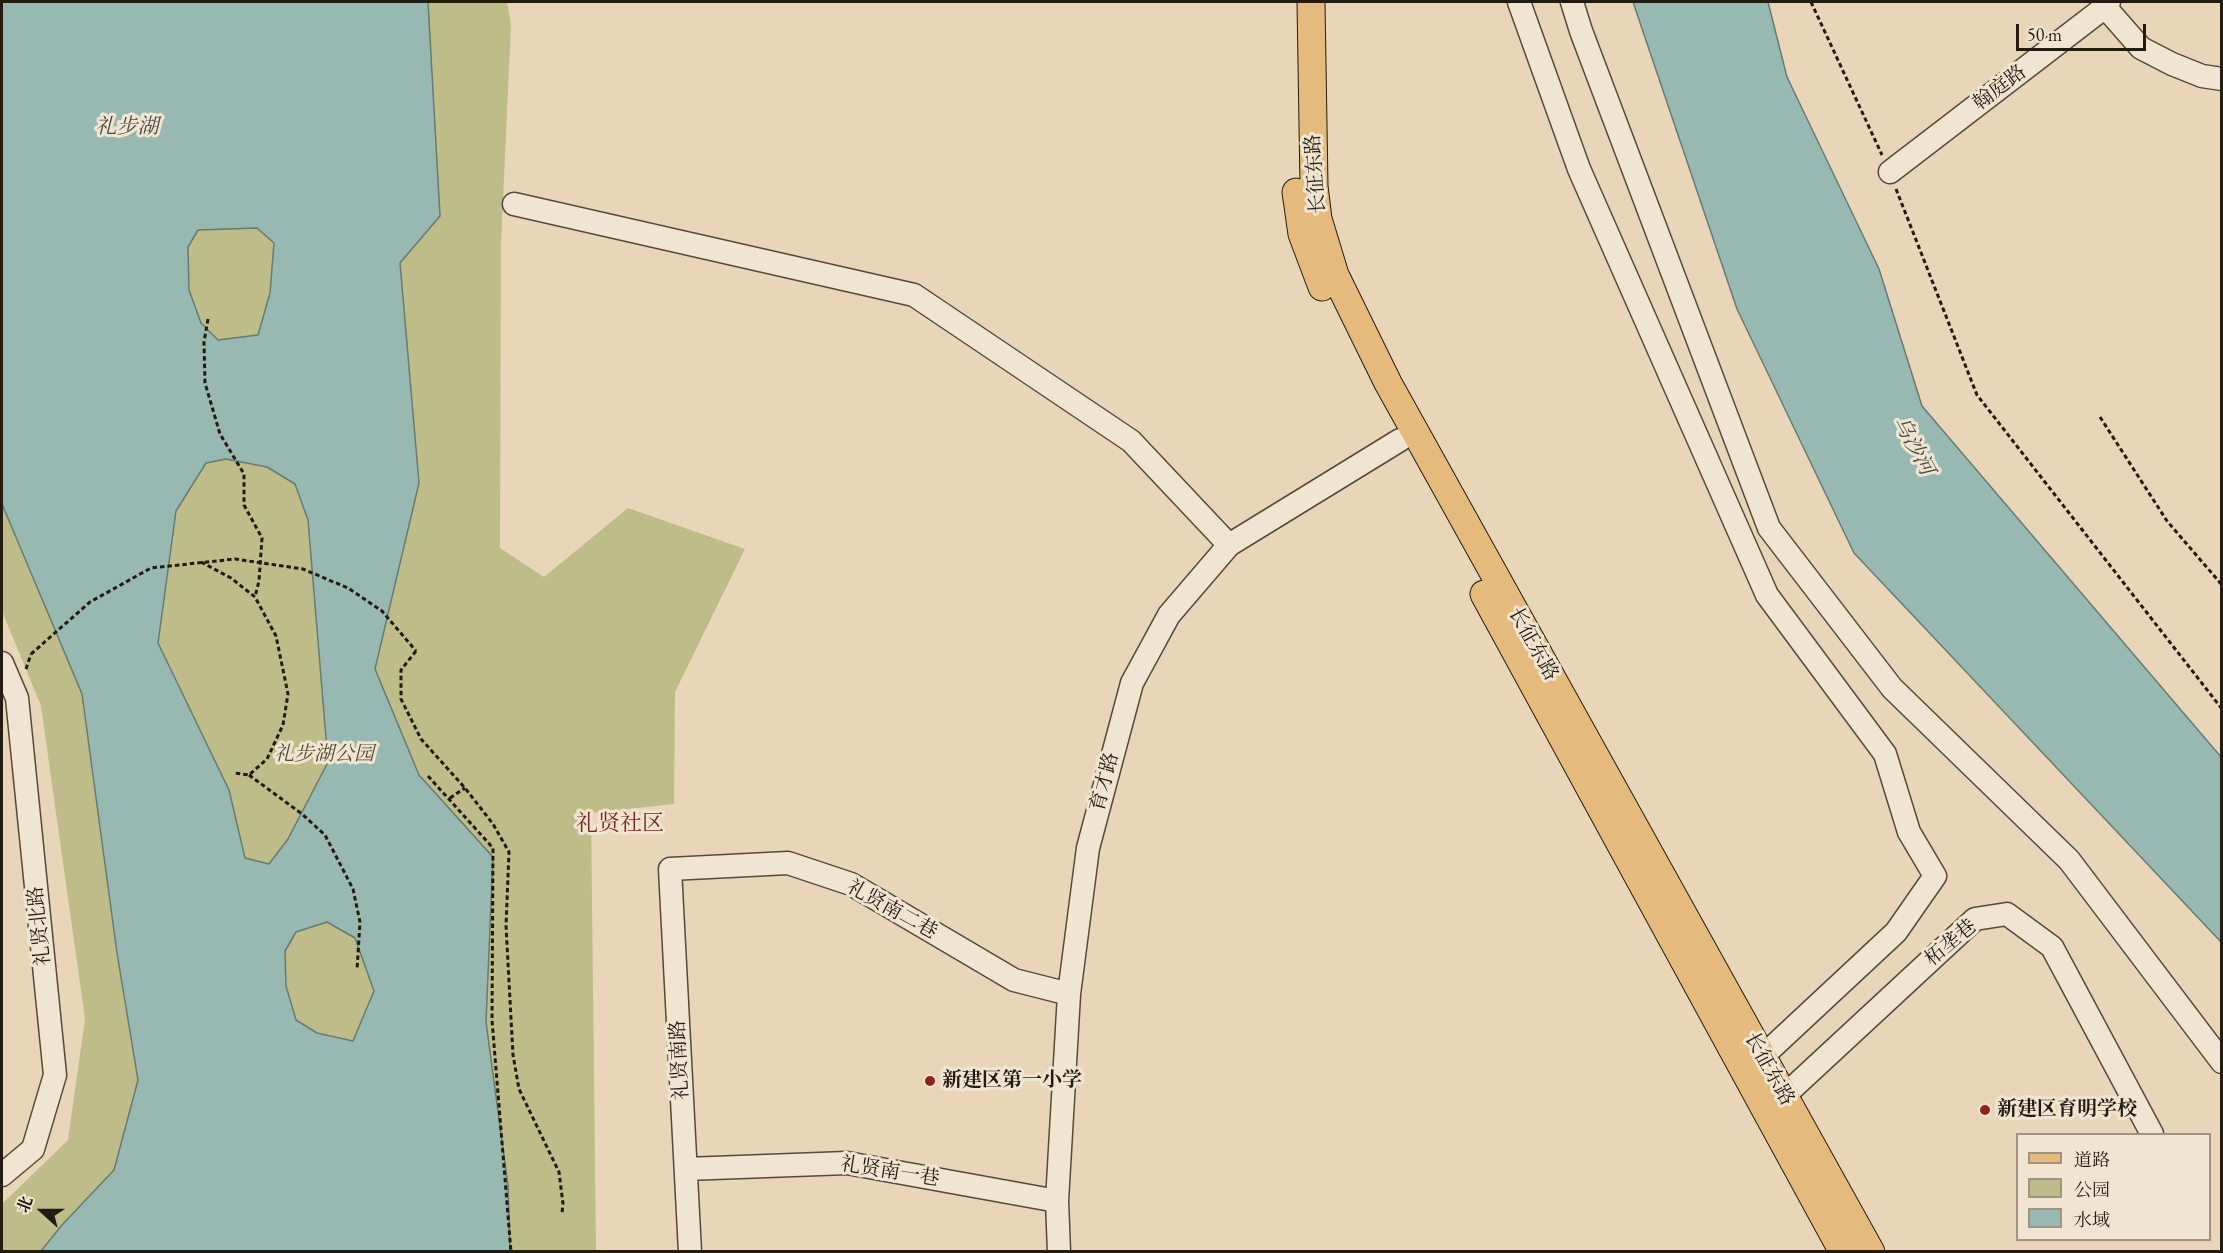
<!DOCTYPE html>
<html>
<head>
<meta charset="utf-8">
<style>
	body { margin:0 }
	#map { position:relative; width:2223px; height:1253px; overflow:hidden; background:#e9d6b8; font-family:"EB Garamond","Noto Serif SC",serif }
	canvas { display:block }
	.frame { position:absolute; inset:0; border:3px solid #241b10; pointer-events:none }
	.legend { position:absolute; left:2016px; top:1133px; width:195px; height:108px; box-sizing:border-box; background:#f1e4d1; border:2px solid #9f9484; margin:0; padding:8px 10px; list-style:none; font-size:18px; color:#241b10 }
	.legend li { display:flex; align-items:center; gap:12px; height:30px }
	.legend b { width:30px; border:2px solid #9f9484 }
	.north { position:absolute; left:12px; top:1181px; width:60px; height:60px; -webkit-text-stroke:4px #f1e4d1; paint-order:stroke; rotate:291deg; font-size:16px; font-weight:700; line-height:24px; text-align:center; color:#241b10 }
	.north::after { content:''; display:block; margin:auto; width:21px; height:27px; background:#241b10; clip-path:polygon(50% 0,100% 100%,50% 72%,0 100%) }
	.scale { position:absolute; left:2016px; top:24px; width:130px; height:27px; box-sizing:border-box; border:3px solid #241b10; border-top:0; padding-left:8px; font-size:18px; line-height:21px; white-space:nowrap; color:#241b10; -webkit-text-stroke:4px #f1e4d1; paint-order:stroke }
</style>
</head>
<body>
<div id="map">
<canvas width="2223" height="1253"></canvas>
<div class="frame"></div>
<ul class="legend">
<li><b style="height:8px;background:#e4bb7c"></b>道路</li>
<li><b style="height:16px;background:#bebc89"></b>公园</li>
<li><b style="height:16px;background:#97b9b2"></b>水域</li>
</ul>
<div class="north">北</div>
<div class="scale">50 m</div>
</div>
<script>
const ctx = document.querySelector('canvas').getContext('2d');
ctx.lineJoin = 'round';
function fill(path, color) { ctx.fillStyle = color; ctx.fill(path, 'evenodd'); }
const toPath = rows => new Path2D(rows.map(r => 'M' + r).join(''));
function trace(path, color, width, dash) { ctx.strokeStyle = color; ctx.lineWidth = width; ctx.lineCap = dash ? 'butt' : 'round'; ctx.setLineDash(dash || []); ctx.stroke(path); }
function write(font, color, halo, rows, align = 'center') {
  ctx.font = font + ' "EB Garamond","Noto Serif SC",serif'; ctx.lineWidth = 6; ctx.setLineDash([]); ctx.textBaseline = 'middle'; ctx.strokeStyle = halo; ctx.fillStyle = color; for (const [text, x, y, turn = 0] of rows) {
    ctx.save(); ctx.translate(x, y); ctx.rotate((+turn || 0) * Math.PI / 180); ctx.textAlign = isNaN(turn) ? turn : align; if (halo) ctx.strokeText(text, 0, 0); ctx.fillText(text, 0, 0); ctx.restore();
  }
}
fill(toPath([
	[2,2,507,2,511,25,501,243,500,548,544,577,628,508,745,549,675,692,674,804,591,813,596,1251,2,1252,2,1204,68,1140,85,1019,41,706,2,611]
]), '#bebc89');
const water = toPath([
	[2,2,428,2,440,216,400,263,419,483,375,669,419,775,493,857,486,1022,508,1186,510,1251,41,1251,62,1225,114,1170,138,1080,117,953,82,694,2,504,2,2],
	[257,228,274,243,270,293,258,335,218,340,201,323,189,290,188,247,198,230,257,228],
	[226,459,267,467,295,484,308,520,328,762,288,839,269,864,245,858,229,790,158,643,176,511,206,463,226,459],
	[327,922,355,938,374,991,353,1041,317,1033,296,1020,286,986,285,951,296,932,327,922],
	[1633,2,1768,2,1787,77,1879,269,1922,406,2221,757,2221,942,1854,553,1737,309,1633,2]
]);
fill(water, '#97b9b2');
trace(water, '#697a71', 1.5);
const minor = toPath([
	[1519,2,1579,169,1767,595,1885,754,1909,832,1935,876,1896,932,1763,1056],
	[1572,2,1581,31,1769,528,1892,688,2069,860,2222,1062],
	[2105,7,2141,48,2172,64,2202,76,2222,79],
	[1890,172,2105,7,2109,2],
	[514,204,914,295,1131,441,1229,545],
	[2,663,17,698,55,1075,33,1149,2,1175],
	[1784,1096,1975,919,2007,914,2052,947,2152,1134],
	[686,1169,847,1163,1057,1201],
	[690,1252,670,869,788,863,851,884,1014,980,1069,994],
	[1059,1252,1057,1201,1069,994,1088,848,1132,683,1169,615,1229,545,1400,440]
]);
const major = toPath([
	[1311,2,1314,186,1318,219,1335,275,1388,383,1871,1252],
	[1296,192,1302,234,1322,287],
	[1484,594,1843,1252]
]);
trace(minor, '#554a3a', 25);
trace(major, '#241b10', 29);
trace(toPath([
	[1811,2,1882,155],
	[1896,189,1977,395,2222,709],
	[208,319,204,342,205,383,220,434,244,474,244,505,262,538,259,581,255,597],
	[2100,417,2167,521,2222,585],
	[201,562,231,578,255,597,276,636,288,694,283,725,267,759,249,775,234,773],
	[416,651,401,670,401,699,421,739,465,788,493,824,509,852,506,926,513,1055,519,1089,559,1172,563,1204,562,1213],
	[26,669,31,654],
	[249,775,302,814,325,835,353,889,360,922,357,970],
	[428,776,493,848,492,1020,511,1252],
	[450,798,465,788]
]), '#241b10', 3, [4.5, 3]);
trace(minor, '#f1e4d1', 22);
trace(major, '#e4bb7c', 27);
trace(toPath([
	[31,654,90,602,151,568,235,559,303,569,348,588,382,611,416,651]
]), '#241b10', 3, [4.5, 3]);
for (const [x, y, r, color] of [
	[930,1081,6,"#8f2418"],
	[1985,1110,6,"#8f2418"]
]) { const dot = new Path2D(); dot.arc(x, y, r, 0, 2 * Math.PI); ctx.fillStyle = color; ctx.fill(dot); trace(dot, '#f1e4d1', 2); }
write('20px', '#241b10', '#f1e4d1', [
	["翰庭路",2000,88,-37],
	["长征东路",1316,174,-94],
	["长征东路",1533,644,61],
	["育才路",1105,782,-75],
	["礼贤南二巷",892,910,29],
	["礼贤北路",40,926,-96],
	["柘垄巷",1951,943,-40],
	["礼贤南路",680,1060,-93],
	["长征东路",1769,1069,61],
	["礼贤南一巷",890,1172,9]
]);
write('italic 20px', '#524b34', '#f1e4d1', [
	["礼步湖公园",324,755]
]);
write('bold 20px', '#241b10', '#f1e4d1', [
	["新建区第一小学",942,1081],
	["新建区育明学校",1997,1110]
], 'left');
write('italic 21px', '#464a41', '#f1e4d1', [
	["礼步湖",127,127],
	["乌沙河",1913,446,62]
]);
write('22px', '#7a1f14', '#f1e4d1', [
	["礼贤社区",620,824]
]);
</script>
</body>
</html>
